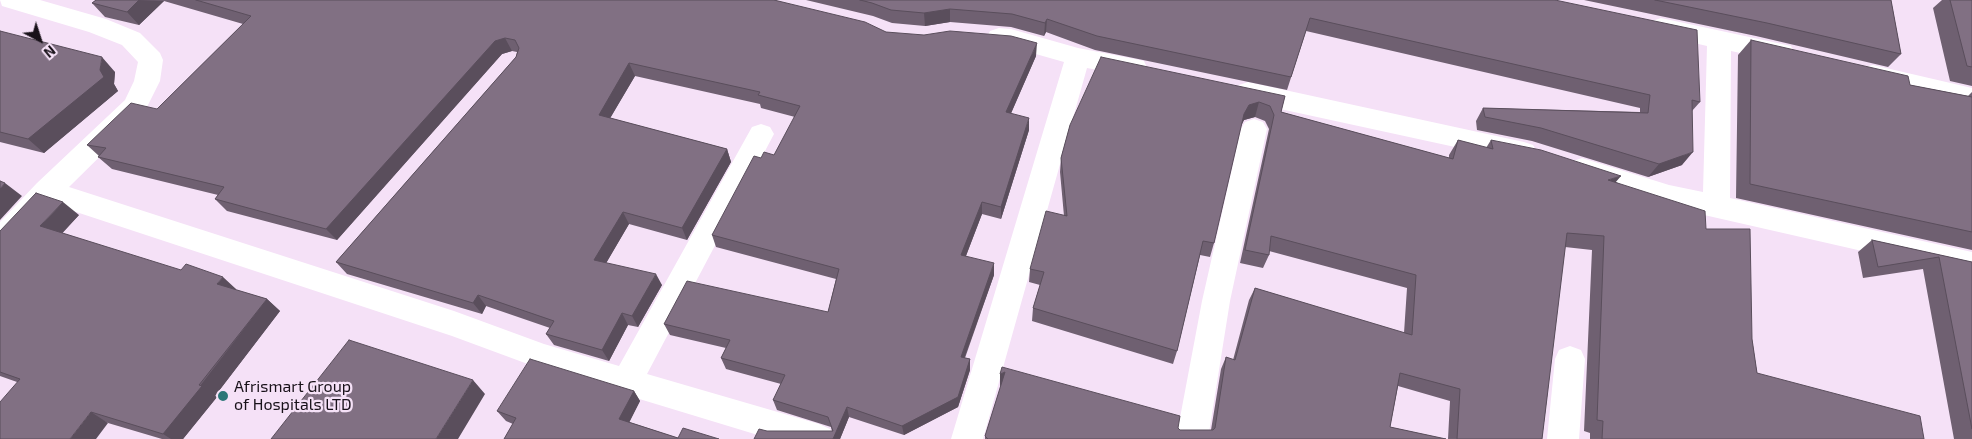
<!DOCTYPE html>
<html>
<head>
<meta charset="utf-8">
<style>
	body { margin:0 }
	#map { position:relative; width:1972px; height:439px; overflow:hidden; background:#f5e1f7; font-family:"Exo 2",sans-serif }
	canvas { display:block }
	.north { position:absolute; left:15px; top:15px; width:50px; height:50px; -webkit-text-stroke:4px #f5e1f7; paint-order:stroke; rotate:140deg; font-size:14px; font-weight:700; line-height:20px; text-align:center; color:#181119 }
	.north::after { content:''; display:block; margin:auto; width:18px; height:22px; background:#181119; clip-path:polygon(50% 0,100% 100%,50% 72%,0 100%) }
</style>
</head>
<body>
<div id="map">
<canvas width="1972" height="439"></canvas>
<div class="north">N</div>
</div>
<script>
const ctx = document.querySelector('canvas').getContext('2d');
ctx.lineJoin = 'round';
const toPath = rows => new Path2D(rows.map(r => 'M' + r).join(''));
function fill(path, color) { ctx.fillStyle = color; ctx.fill(path, 'evenodd'); }
function trace(path, color, width, dash) { ctx.strokeStyle = color; ctx.lineWidth = width; ctx.lineCap = dash ? 'butt' : 'round'; ctx.setLineDash(dash || []); ctx.stroke(path); }
function write(font, color, halo, rows, align = 'center') {
  ctx.font = font + ' "Exo 2",sans-serif'; ctx.lineWidth = 4.5; ctx.setLineDash([]); ctx.textBaseline = 'middle'; ctx.strokeStyle = halo; ctx.fillStyle = color; for (const [text, x, y, turn = 0] of rows) {
    ctx.save(); ctx.translate(x, y); ctx.rotate((+turn || 0) * Math.PI / 180); ctx.textAlign = isNaN(turn) ? turn : align; if (halo) ctx.strokeText(text, 0, 0); ctx.fillText(text, 0, 0); ctx.restore();
  }
}
fill(toPath([
	[0,0,40,0,106,19,140,33,160,53,163,60,160,81,144,113,69,187,454,311,544,344,619,366,752,127,761,124,770,127,774,134,647,374,819,424,830,429,835,439,771,439,544,370,452,336,52,204,10,249,0,253,0,222,37,183,125,100,134,81,138,62,122,45,89,32,2,6,0,0],
	[1661,18,1782,44,1791,46,1794,53,1791,60,1782,62,1731,51,1730,198,1972,252,1972,276,1669,207,1573,177,1569,169,1573,161,1582,158,1669,185,1703,192,1707,46,1652,33,1649,27,1652,21,1661,18],
	[999,28,1011,29,1078,48,1135,59,1144,61,1147,68,1144,75,1135,77,1087,68,983,439,951,439,1064,62,1011,47,990,43,987,37,990,31,999,28],
	[1873,65,1972,88,1972,108,1864,81,1860,74,1864,67,1873,65],
	[1248,82,1524,142,1533,145,1537,152,1533,159,1524,162,1248,102,1239,99,1235,92,1239,85,1248,82],
	[1254,119,1263,122,1267,129,1230,301,1208,439,1176,439,1202,301,1241,129,1245,122,1254,119],
	[1570,346,1581,350,1585,359,1579,439,1547,439,1555,359,1559,350,1570,346]
]), '#fff');
fill(toPath([
	[96,0,774,0,886,32,1036,56,1011,113,1029,130,1001,219,982,214,966,256,994,275,965,358,970,359,970,370,958,407,904,435,849,417,840,439,754,439,767,431,832,431,831,427,777,410,773,400,781,384,726,369,721,358,726,348,670,335,664,324,828,312,836,279,716,247,712,235,761,158,774,155,795,117,761,108,760,104,635,76,610,118,727,149,731,162,687,240,629,224,606,263,662,285,638,327,628,325,609,361,554,345,546,334,550,328,486,306,482,314,347,274,336,262,516,57,517,52,512,51,502,54,337,240,227,211,215,199,218,195,112,169,98,157,99,156,87,145,157,109,243,24,164,1,139,25,105,17,92,3],
	[806,0,1555,0,1700,102,1692,111,1682,165,1648,177,1532,141,1477,130,1476,121,1483,108,1640,112,1640,108,1306,31,1287,90,1095,50,1046,32,1044,36,1011,27,950,22,925,26,892,23,873,16],
	[1584,0,1891,0,1901,54,1888,67,1756,36],
	[1942,0,1972,0,1972,86,1950,81,1933,8],
	[0,31,115,72,114,84,118,91,44,153,0,142],
	[1751,40,1910,85,1968,96,1972,92,1972,250,1736,198,1738,55],
	[1285,96,1281,112,1449,158,1449,155,1458,140,1486,148,1491,140,1616,182,1706,229,1752,339,1757,373,1924,439,1590,439,1590,433,1584,431,1592,250,1565,247,1542,439,1448,439,1450,401,1398,386,1390,427,1446,439,985,439,985,436,1001,386,1000,386,1000,374,1178,428,1180,430,1211,430,1221,369,1226,357,1233,360,1249,300,1255,288,1404,333,1407,288,1269,251,1269,255,1263,268,1240,263,1269,129,1265,121,1255,117,1244,120,1241,126,1214,243,1210,257,1200,255,1177,351,1173,364,1032,321,1033,308,1040,285,1029,282,1030,269,1064,216,1060,172,1061,158,1070,125],
	[79,215,62,233,236,289,236,290,267,299,280,311,215,396,217,397,183,439,162,439,108,423,17,382,0,376,0,231],
	[1872,240,1972,262,1972,439,1954,439,1923,269,1863,278,1858,252],
	[634,391,640,401,629,422,678,438,504,439,513,424,506,421,497,411]
]), '#6f6071');
fill(toPath([
	[139,0,164,1,139,25,127,12],
	[950,9,950,22,925,26,924,13],
	[1047,19,1046,32,1044,36,1045,23],
	[505,38,512,51,502,54,337,240,326,229,495,41],
	[1037,43,1036,56,1006,125,1006,112],
	[102,57,115,72,114,84,118,91,44,153,28,139,100,70],
	[629,63,635,76,605,127,599,115],
	[1259,102,1255,117,1244,120,1239,129,1244,114,1249,105],
	[1029,118,1029,130,1001,219,1001,207],
	[727,149,731,162,687,240,682,228],
	[1693,152,1682,165,1648,177,1659,164],
	[1621,176,1609,190,1608,180],
	[5,183,22,196,0,220,0,189],
	[63,202,79,215,57,239,40,226],
	[982,202,982,214,962,266,961,255],
	[623,212,629,224,601,272,594,260],
	[994,263,994,275,961,367,961,357],
	[656,274,662,285,638,327,632,316],
	[223,277,236,289,230,296,217,284],
	[478,295,486,306,482,314,473,303],
	[267,299,280,311,215,396,217,397,183,439,171,439,163,434],
	[622,313,628,325,609,361,602,350],
	[970,359,970,370,958,407,904,435,902,426],
	[1005,372,1005,384,1000,386,1000,374],
	[473,380,485,394,458,439,436,439],
	[634,391,640,401,626,429,619,419],
	[847,407,849,417,840,439,833,439],
	[91,412,108,423,96,439,70,439]
]), '#5a4e5c');
const building = toPath([
	[96,0,139,0,127,12,92,3,96,0],
	[196,0,774,0,865,22,886,32,924,35,950,31,1011,36,1037,43,1006,112,1029,118,1001,207,982,202,961,255,994,263,961,357,970,359,958,397,902,426,847,407,833,439,754,439,759,429,767,431,833,431,828,417,773,400,785,375,721,358,730,340,664,324,687,281,828,312,839,269,712,235,754,156,761,158,764,152,774,155,800,106,758,95,760,92,629,63,599,115,727,149,682,228,623,212,594,260,656,274,632,316,622,313,602,350,546,334,554,321,478,295,473,303,336,262,516,57,519,48,515,40,505,38,495,41,326,229,215,199,224,187,98,157,106,148,87,145,131,103,157,109,251,16,196,0],
	[860,0,1555,0,1697,30,1700,102,1692,100,1693,152,1659,164,1541,128,1485,117,1483,108,1648,113,1650,95,1310,18,1291,77,1097,36,1047,19,1045,23,1012,14,950,9,924,13,891,10,872,3,860,0],
	[1655,0,1891,0,1901,54,1767,23,1655,0],
	[1950,0,1972,0,1972,67,1967,66,1950,0],
	[0,31,102,57,100,70,104,77,28,139,0,132,0,31],
	[1751,40,1908,76,1910,85,1972,97,1972,232,1750,184,1751,40],
	[1101,57,1285,96,1281,112,1453,159,1458,140,1493,149,1491,140,1541,150,1621,176,1608,180,1705,211,1706,229,1750,229,1752,339,1757,373,1920,416,1924,439,1602,439,1603,421,1597,420,1604,236,1567,233,1542,439,1457,439,1460,389,1400,373,1390,427,1446,439,988,439,985,436,1005,372,1000,374,1002,367,1180,416,1178,428,1180,430,1213,430,1215,428,1226,357,1235,360,1255,288,1412,335,1416,275,1271,236,1269,255,1245,250,1274,115,1270,106,1259,102,1249,105,1244,114,1214,243,1203,241,1177,351,1033,308,1044,272,1030,269,1046,211,1067,216,1061,158,1070,125,1101,57],
	[0,181,5,183,0,189,0,181],
	[36,193,63,202,40,226,181,270,186,264,223,277,217,284,267,299,199,385,202,386,163,434,91,412,70,439,0,439,0,402,20,379,0,372,0,231,36,193],
	[1872,240,1972,262,1972,429,1939,257,1878,267,1872,240],
	[349,340,473,380,436,439,271,439,349,340],
	[530,359,634,391,619,419,678,438,683,428,719,439,504,439,516,418,497,411,530,359]
]);
fill(building, '#817083');
trace(building, '#5a4e5c', 1);
for (const [x, y, r, color] of [
	[223,396,6,"#2c7677"]
]) { const dot = new Path2D(); dot.arc(x, y, r, 0, 2 * Math.PI); ctx.fillStyle = color; ctx.fill(dot); trace(dot, '#f5e1f7', 2); }
write('16px', '#181119', '#f5e1f7', [
	["Afrismart Group",234,387],
	["of Hospitals LTD",234,405]
], 'left');
</script>
</body>
</html>
